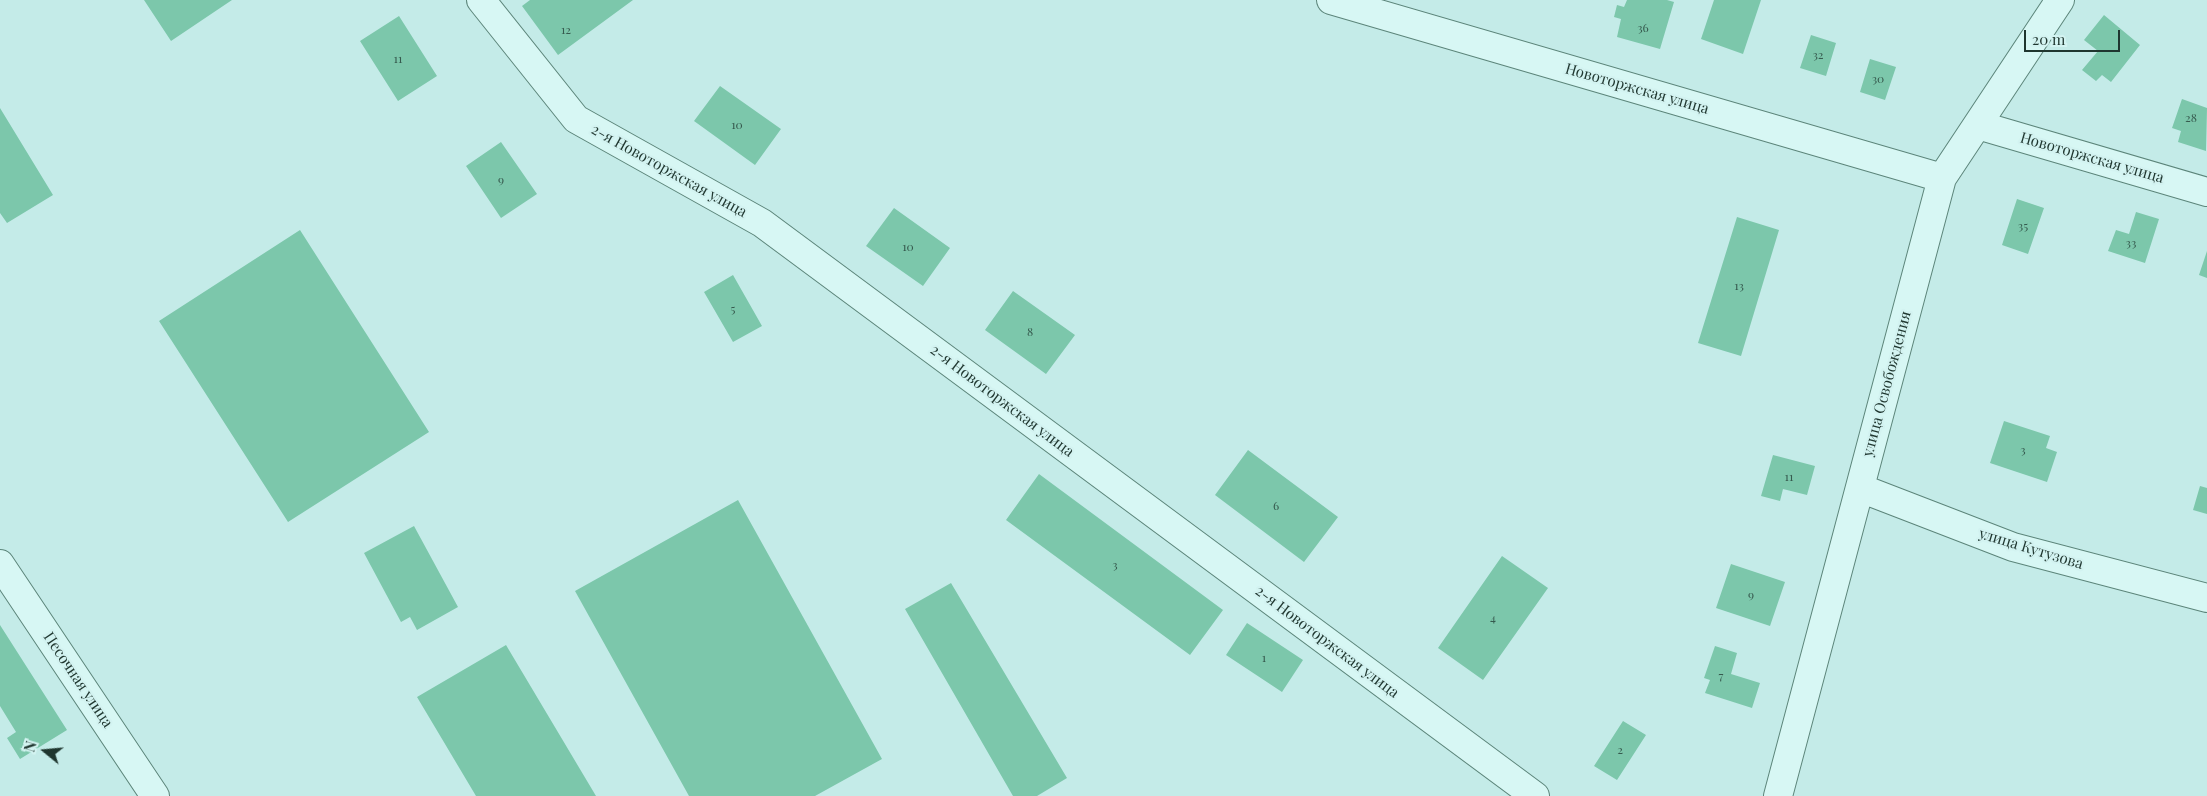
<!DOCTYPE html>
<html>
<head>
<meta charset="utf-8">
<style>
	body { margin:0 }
	#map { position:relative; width:2207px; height:796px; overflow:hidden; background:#c4ebe8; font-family:"Playfair Display",serif }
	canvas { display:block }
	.north { position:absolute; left:20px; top:726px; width:50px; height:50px; -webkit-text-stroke:4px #d3f3f1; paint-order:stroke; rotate:287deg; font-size:14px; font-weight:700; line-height:20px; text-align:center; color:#1f362f }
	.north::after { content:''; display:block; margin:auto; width:18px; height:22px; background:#1f362f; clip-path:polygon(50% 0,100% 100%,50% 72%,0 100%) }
	.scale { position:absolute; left:2024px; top:30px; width:96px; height:22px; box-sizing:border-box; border:2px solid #1f362f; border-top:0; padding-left:6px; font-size:15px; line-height:18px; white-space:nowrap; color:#1f362f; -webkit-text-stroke:4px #d3f3f1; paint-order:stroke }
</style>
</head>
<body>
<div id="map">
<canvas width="2207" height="796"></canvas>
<div class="north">N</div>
<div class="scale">20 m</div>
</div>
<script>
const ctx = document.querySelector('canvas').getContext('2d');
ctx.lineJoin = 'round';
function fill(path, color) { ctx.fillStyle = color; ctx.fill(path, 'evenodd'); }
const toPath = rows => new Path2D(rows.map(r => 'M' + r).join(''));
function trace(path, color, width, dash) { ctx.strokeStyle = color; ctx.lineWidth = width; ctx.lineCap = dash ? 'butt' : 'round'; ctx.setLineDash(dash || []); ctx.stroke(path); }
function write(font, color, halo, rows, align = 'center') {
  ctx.font = font + ' "Playfair Display",serif'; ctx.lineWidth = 4.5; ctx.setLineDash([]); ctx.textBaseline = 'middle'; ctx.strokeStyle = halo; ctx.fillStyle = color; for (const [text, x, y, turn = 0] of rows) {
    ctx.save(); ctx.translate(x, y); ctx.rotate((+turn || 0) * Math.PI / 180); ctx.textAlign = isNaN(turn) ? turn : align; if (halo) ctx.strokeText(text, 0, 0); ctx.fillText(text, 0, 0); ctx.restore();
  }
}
fill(toPath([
	[144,0,232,0,171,41],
	[530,0,633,0,558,55,522,6],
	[1627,0,1667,0,1674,2,1660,49,1617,37,1621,19,1614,17,1617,5,1624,7],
	[1714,0,1761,0,1743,54,1701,39],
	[2104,15,2140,45,2111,82,2102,75,2096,81,2082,70,2098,51,2084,40],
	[399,16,437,76,398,101,360,41],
	[1811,35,1836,43,1826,76,1800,68],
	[1870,59,1896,67,1885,100,1860,92],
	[720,86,781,129,755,165,694,121],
	[2182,99,2207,108,2206,151,2178,142,2181,131,2172,128],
	[0,108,53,195,7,223,0,213],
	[501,142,537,194,501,218,466,166],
	[2017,199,2044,208,2028,254,2002,245],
	[894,208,950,248,923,286,866,246],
	[2136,212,2159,219,2145,263,2108,251,2116,230,2129,234],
	[1737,217,1779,230,1741,356,1698,343],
	[300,230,429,432,288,522,159,321],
	[2207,251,2207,278,2199,275],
	[733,275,762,326,733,342,704,292],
	[1013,291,1075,335,1046,374,985,330],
	[2004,421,2050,436,2046,448,2057,452,2047,482,1990,463],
	[1248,450,1338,517,1304,562,1215,495],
	[1773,455,1815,466,1807,495,1783,489,1780,501,1761,496],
	[1039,474,1223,610,1190,655,1006,520],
	[2200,486,2207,488,2207,514,2193,510],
	[738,500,882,759,815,796,689,796,575,591],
	[414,526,458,607,417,630,410,617,401,622,364,553],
	[1502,556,1548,588,1483,680,1438,648],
	[1731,564,1785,582,1770,626,1716,608],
	[951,583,1067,778,1037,796,1013,796,905,609],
	[1247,623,1303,660,1282,692,1226,655],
	[0,625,67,730,20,759,7,738,16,732,0,706],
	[506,645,596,796,476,796,417,697],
	[1715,646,1737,653,1731,674,1760,683,1752,708,1705,693,1710,680,1704,678],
	[1623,721,1646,735,1617,780,1594,766]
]), '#7cc7ab');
const minor = toPath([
	[481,0,576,119,762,223,1535,796],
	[1331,0,1942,178],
	[1978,125,2207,192],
	[1860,488,2013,547,2207,598],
	[0,564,155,796],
	[1778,796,1942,178,2060,0]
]);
trace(minor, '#5c857a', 30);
trace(minor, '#d7f7f4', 28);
write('12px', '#365a4e', null, [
	["36",1643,28],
	["12",566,30],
	["32",1818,55],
	["11",398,59],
	["30",1878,79],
	["28",2191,118],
	["10",737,125],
	["9",501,180],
	["35",2023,226],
	["33",2131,243],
	["10",908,247],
	["13",1739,286],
	["5",733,309],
	["8",1030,332],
	["3",2023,450],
	["11",1789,477],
	["6",1276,506],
	["3",1115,565],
	["9",1751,595],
	["4",1493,618],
	["1",1264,658],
	["7",1721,676],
	["2",1620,750]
]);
write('15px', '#1f362f', '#d3f3f1', [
	["Новоторжская улица",1637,89,16],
	["Новоторжская улица",2092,158,16],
	["2-я Новоторжская улица",669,171,29],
	["улица Освобождения",1887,384,-75],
	["2-я Новоторжская улица",1002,401,37],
	["улица Кутузова",2031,549,17],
	["2-я Новоторжская улица",1327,642,37],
	["Песочная улица",78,680,56]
]);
</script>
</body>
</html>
